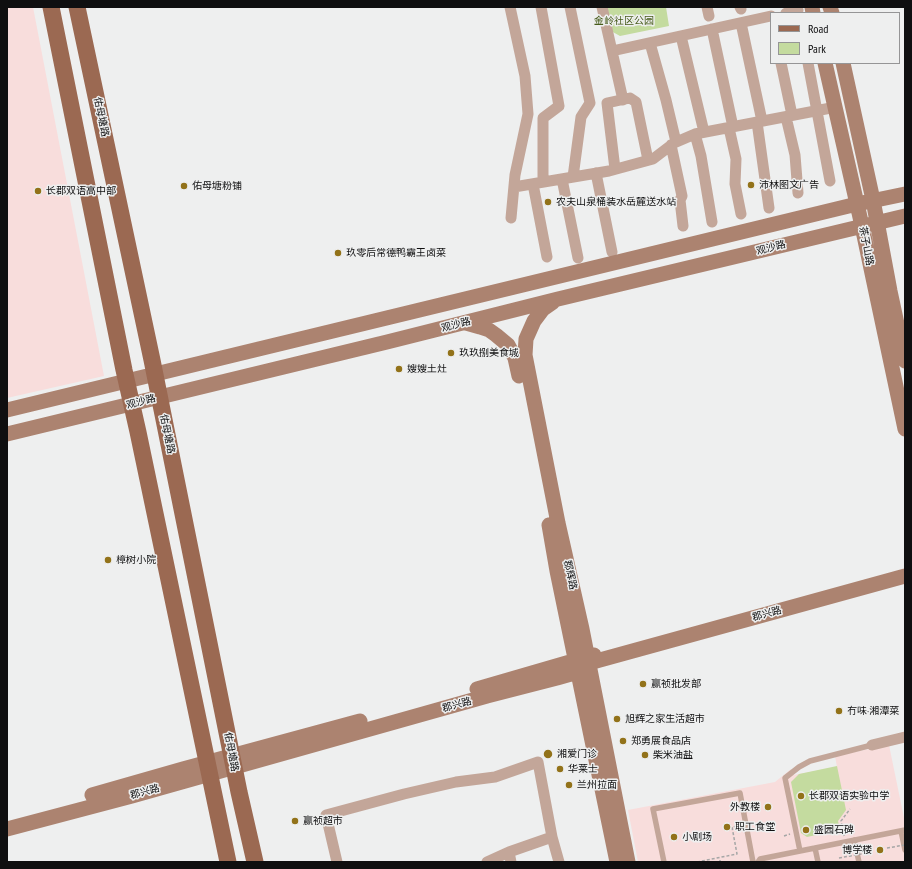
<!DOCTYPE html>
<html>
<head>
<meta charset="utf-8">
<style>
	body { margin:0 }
	#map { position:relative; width:912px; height:869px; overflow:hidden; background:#eeefef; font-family:"PT Sans Narrow",sans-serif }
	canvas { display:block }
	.frame { position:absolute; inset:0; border:8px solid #0f0f10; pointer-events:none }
	.legend { position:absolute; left:770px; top:12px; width:130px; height:52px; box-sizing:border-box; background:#eeefef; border:1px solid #959596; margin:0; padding:5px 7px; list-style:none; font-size:12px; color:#0f0f10 }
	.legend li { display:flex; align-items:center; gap:8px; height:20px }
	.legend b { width:20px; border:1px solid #959596 }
</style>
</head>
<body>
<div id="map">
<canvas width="912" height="869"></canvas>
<div class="frame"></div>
<ul class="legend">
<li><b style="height:5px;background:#9b6952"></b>Road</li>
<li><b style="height:11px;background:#c4db9f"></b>Park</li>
</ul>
</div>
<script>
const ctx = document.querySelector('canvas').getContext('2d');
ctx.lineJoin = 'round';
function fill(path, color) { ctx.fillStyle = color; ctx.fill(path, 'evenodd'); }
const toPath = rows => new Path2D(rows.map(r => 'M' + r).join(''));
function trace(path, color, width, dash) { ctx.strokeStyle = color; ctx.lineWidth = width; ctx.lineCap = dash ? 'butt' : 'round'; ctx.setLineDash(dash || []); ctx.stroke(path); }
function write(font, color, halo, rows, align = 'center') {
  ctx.font = font + ' "PT Sans Narrow","Noto Sans SC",sans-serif'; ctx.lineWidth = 3; ctx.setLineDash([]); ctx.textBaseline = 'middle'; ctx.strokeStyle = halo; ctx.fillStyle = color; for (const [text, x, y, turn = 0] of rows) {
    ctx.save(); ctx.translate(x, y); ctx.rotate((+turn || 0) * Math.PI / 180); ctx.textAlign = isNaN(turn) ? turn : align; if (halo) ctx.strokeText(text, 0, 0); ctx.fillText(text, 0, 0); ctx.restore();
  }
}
fill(toPath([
	[7,7,33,7,104,376,7,398],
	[889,745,904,818,905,818,905,862,638,862,628,810,775,782,791,769,793,775,837,767,835,756]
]), '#f8dddc');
fill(toPath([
	[606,7,666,7,669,26,620,36,611,31],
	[837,766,846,810,838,821,840,830,807,837,801,833,791,782,799,774]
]), '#c4db9f');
trace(toPath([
	[784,836,790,834],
	[844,836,841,821,850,809],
	[720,860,720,862],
	[462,862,465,862],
	[697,862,737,854,732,827,738,826]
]), '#a5a6a6', 1.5, [3, 2]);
trace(toPath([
	[901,831,905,850],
	[854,840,859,862],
	[815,848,818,862],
	[800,851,785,778,799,767,810,761,872,745],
	[664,862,653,809,740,793,753,862],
	[758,862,760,859,905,830]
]), '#c3a699', 5.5);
trace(toPath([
	[510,7,525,76,528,114,515,175,511,218],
	[541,7,559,106,543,118,543,182],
	[570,7,590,103,581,117,573,177],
	[602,7,623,100],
	[707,7,709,16],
	[740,7,741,9],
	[786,13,798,10],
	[741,23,762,121],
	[712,29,733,127],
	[681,36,704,132],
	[650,43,666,100,676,142],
	[612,51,771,16],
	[781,63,792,115],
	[808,63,830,181],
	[786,117,795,155,798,193],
	[757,122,769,208],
	[729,128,736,159,735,184,741,214],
	[695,134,701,156,712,222],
	[671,145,682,196,680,200,683,226],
	[615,169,607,103,630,98,636,102,648,160],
	[596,173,612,252],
	[562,179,578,258],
	[533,184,547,257],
	[514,187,609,171,653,159,674,143,695,134,836,107],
	[872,745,905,737],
	[509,852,552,837],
	[337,862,326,815,404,794,456,782,495,777,538,762,552,837,559,862],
	[487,862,509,852,511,862]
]), '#c3a699', 11);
trace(toPath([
	[812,7,813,13],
	[830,7,832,13],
	[825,63,862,226,905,429],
	[843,63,873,200,890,291,905,361],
	[553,302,543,309,534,321,526,339,525,355,558,523,582,629,628,862],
	[466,323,480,327,489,330,496,335,508,345,515,358,519,376],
	[7,410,857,204,905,194],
	[7,434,387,342,558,299,905,216],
	[549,525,557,571,617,862],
	[477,689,594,655],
	[92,795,183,769,360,721],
	[7,829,132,796,487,696,557,678,578,672,589,663,905,576]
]), '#ac8370', 15);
trace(toPath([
	[51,7,124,370,138,432,228,862],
	[77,7,152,360,239,792,255,862]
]), '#9b6952', 17);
trace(toPath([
	[887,848,905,845],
	[839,858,872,852]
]), '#a5a6a6', 1.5, [3, 2]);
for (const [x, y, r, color] of [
	[751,185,4,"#927219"],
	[184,186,4,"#927219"],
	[38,191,4,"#927219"],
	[548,202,4,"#927219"],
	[338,253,4,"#927219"],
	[451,353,4,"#927219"],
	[399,369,4,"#927219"],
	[108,560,4,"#927219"],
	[643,684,4,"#927219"],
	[839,711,4,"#927219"],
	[617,719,4,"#927219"],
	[623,741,4,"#927219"],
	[548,754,5,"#927219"],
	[645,755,4,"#927219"],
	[560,769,4,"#927219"],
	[569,785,4,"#927219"],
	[801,796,4,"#927219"],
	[768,807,4,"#927219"],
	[295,821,4,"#927219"],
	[727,827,4,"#927219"],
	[806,830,4,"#927219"],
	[674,837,4,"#927219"],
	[880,850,4,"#927219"]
]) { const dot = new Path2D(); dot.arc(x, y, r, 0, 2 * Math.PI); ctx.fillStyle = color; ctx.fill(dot); trace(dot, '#eeefef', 1.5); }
write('10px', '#475c1b', '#eeefef', [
	["金岭社区公园",624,21]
]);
write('10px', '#0f0f10', '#eeefef', [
	["佑母塘路",101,117,78],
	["茶子山路",866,246,79],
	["观沙路",771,248,-14],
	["观沙路",456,325,-14],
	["观沙路",141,402,-14],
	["佑母塘路",167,434,78],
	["郡辉路",570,575,78],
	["郡兴路",767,614,-15],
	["郡兴路",457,705,-15],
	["佑母塘路",231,752,79],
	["郡兴路",145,792,-15]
]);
write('10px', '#0f0f10', '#eeefef', [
	["沛林图文广告",759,185],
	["佑母塘粉铺",192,186],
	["长郡双语高中部",46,191],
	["农夫山泉桶装水岳麓送水站",556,202],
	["玖零后常德鸭霸王卤菜",346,253],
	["玖玖捌美食城",459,353],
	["嫂嫂土灶",407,369],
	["樟树小院",116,560],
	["赢祯批发部",651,684],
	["冇味·湘潭菜",847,711],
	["旭辉之家生活超市",625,719],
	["郑勇展食品店",631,741],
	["湘爱门诊",557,754],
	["柴米油盐",653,755],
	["华莱士",568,769],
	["兰州拉面",577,785],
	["长郡双语实验中学",809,796],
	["外教楼",760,807,"right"],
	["赢祯超市",303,821],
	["职工食堂",735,827],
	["盛园石碑",814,830],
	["小剧场",682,837],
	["博学楼",872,850,"right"]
], 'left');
</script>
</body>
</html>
